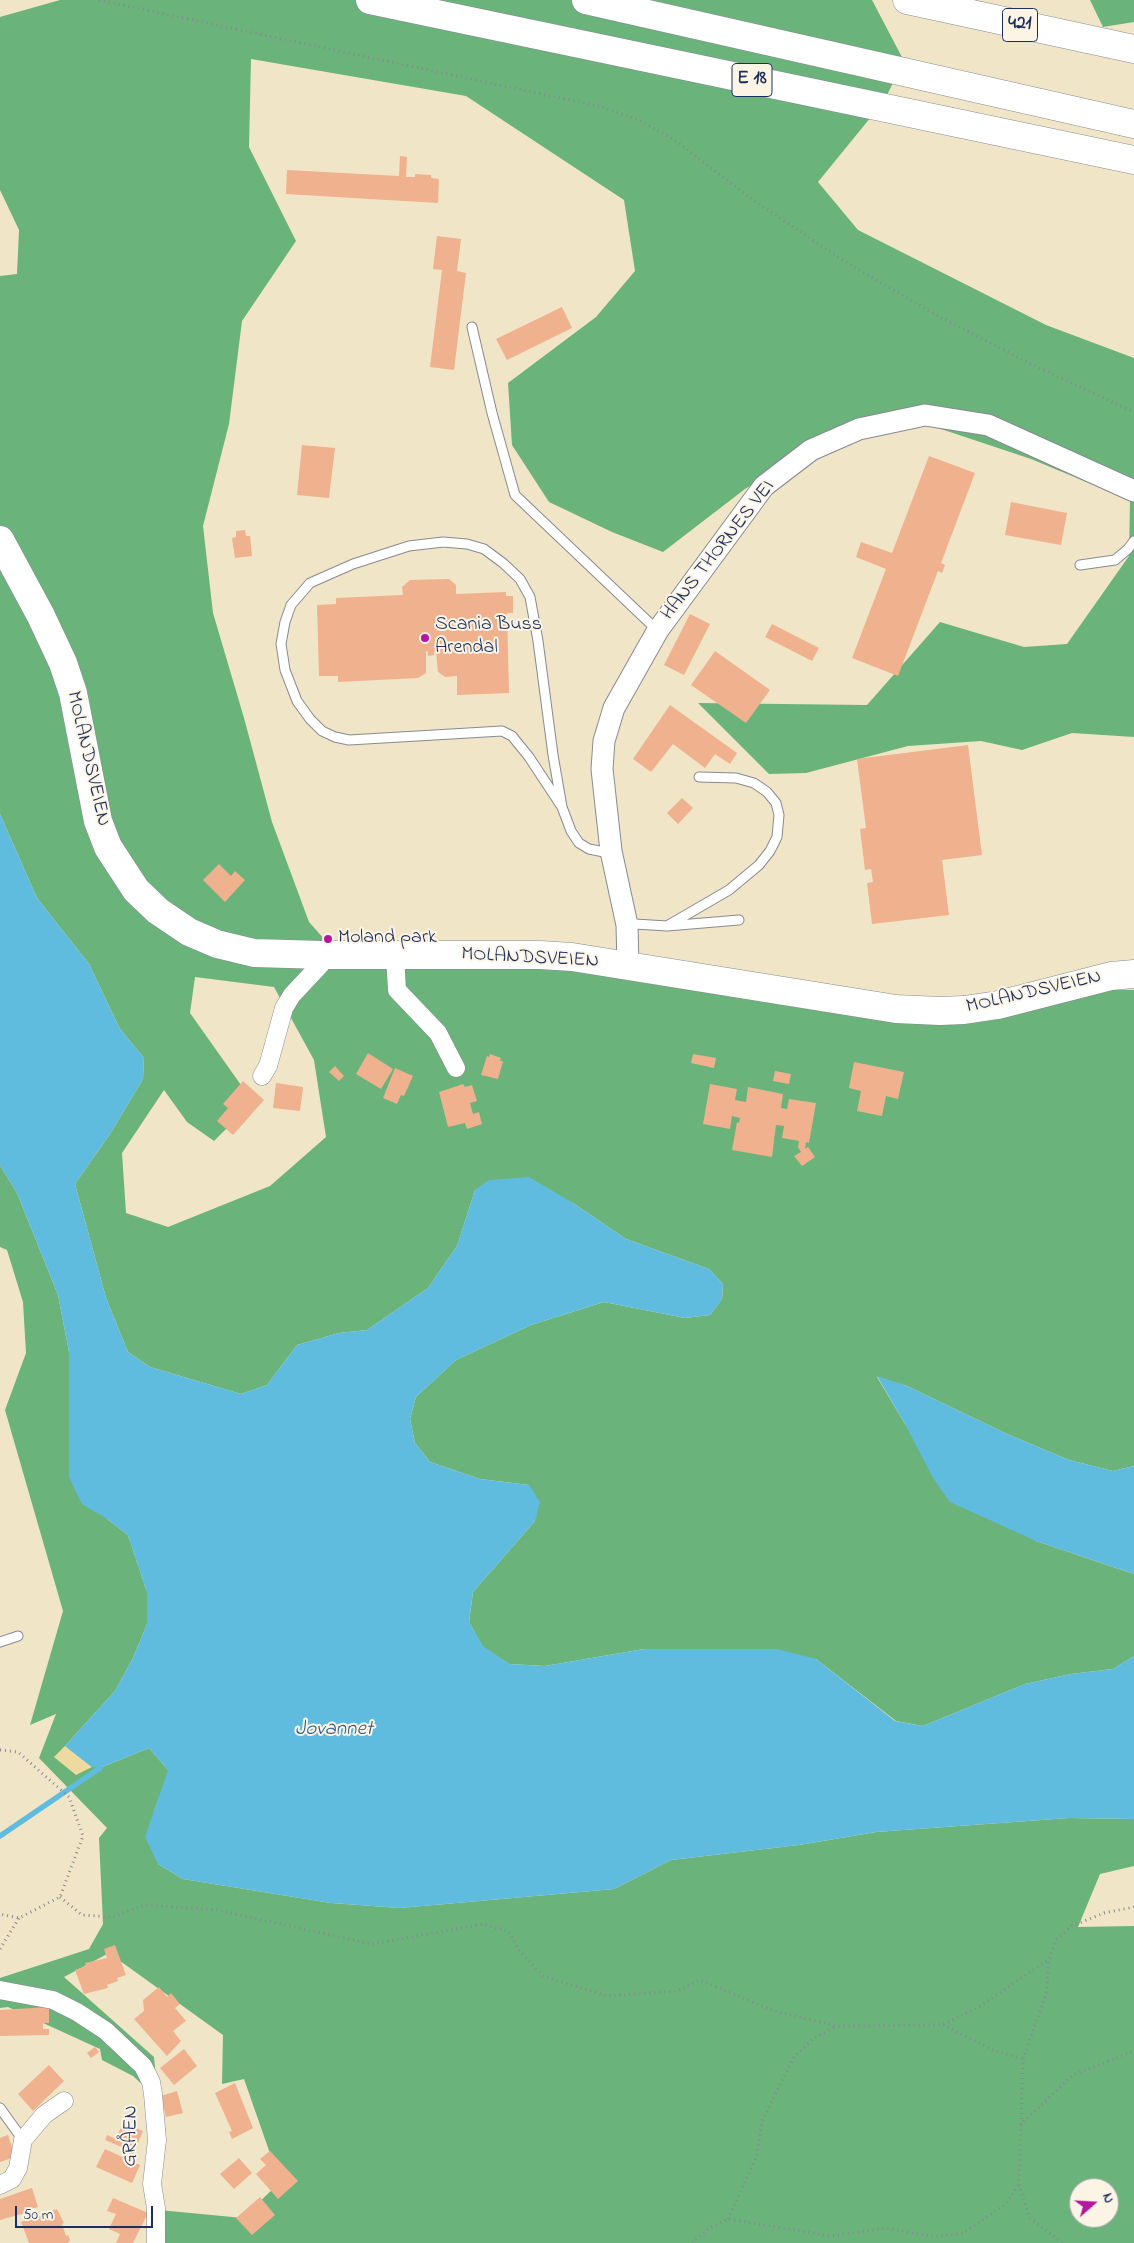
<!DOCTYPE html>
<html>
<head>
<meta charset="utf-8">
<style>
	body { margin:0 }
	#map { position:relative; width:1134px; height:2243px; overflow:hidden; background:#f1e5c7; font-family:"Indie Flower",sans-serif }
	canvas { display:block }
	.north { position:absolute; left:1069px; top:2178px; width:50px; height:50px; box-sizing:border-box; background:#fcf5e5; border:1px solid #a2a6af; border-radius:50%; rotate:71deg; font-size:14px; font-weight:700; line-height:20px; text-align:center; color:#1b2f5e }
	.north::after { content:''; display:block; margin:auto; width:18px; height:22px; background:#b5179e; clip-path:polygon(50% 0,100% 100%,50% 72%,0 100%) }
	.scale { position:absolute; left:15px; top:2206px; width:138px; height:22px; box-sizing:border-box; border:2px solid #1b2f5e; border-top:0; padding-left:6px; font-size:15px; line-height:18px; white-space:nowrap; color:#1b2f5e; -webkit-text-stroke:4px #fcf5e5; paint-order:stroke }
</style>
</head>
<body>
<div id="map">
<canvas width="1134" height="2243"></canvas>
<div class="north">N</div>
<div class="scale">50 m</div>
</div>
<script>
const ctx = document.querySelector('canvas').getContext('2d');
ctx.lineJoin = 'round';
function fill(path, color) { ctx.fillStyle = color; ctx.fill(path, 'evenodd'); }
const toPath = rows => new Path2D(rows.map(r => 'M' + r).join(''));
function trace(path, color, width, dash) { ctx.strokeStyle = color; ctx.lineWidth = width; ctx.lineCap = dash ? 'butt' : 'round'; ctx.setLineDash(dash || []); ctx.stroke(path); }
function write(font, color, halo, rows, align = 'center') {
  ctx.font = font + ' "Indie Flower",sans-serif'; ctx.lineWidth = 4; ctx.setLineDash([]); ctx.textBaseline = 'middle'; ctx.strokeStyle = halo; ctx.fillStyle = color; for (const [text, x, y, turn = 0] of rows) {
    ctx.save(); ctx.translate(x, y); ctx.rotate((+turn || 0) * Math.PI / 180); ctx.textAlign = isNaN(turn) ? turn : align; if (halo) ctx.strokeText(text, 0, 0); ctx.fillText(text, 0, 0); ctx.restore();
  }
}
fill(toPath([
	[60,0,872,0,904,61,884,101,818,182,858,230,1046,325,1134,358,1134,737,1072,733,1022,750,981,741,908,746,806,773,769,774,698,703,867,705,940,622,1024,647,1067,644,1129,556,1130,500,1031,459,929,425,836,434,745,489,663,552,612,532,549,502,512,445,508,383,596,317,635,271,624,200,466,96,251,59,249,147,296,241,242,321,229,424,203,526,213,613,244,718,272,822,309,922,333,949,549,967,877,1007,1068,989,1134,990,1134,1466,1113,1471,1069,1460,1005,1433,907,1386,877,1377,905,1424,1036,1541,1134,1574,1134,1656,1113,1669,1071,1674,1025,1684,923,1726,896,1721,816,1659,644,1649,545,1666,509,1664,483,1647,469,1622,473,1592,535,1521,529,1485,480,1479,430,1462,415,1443,410,1419,416,1397,456,1360,531,1325,604,1302,685,1318,710,1315,722,1299,723,1284,709,1269,626,1239,573,1203,475,1190,457,1246,428,1288,367,1330,339,1333,297,1345,267,1385,241,1394,150,1367,128,1352,106,1298,75,1184,110,1134,143,1079,144,1058,120,1029,89,964,37,898,0,814,0,276,17,274,19,230,0,190,0,17],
	[195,977,274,987,314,1060,326,1137,270,1186,168,1227,126,1213,122,1153,164,1090,187,1122,214,1141,253,1102,190,1013],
	[1090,0,1134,0,1134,22,1103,27],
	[0,1165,17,1193,58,1295,69,1352,70,1404,107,1519,128,1535,147,1592,147,1624,133,1658,115,1691,65,1746,100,1768,149,1748,169,1771,154,1811,158,1864,183,1879,331,1903,400,1908,614,1889,671,1860,799,1845,876,1832,1069,1818,1134,1819,1134,1866,1100,1874,1078,1927,1134,1926,1134,2243,155,2243,159,2210,243,2218,280,2182,244,2079,222,2084,223,2035,109,1953,64,1977,154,2057,158,2099,133,2076,102,2060,100,2049,8,2007,0,2008,0,1978,89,1949,103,1924,99,1838,107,1828,39,1758,56,1714,30,1725,63,1611,5,1410,26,1353,23,1302,7,1250,0,1247],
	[1079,2188,1109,2188,1109,2218,1079,2218]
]), '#6ab37a');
fill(toPath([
	[65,1746,92,1767,76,1775,54,1757]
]), '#eeda9e');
fill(toPath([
	[0,814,37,898,89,964,120,1029,144,1058,143,1079,110,1134,75,1184,106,1298,128,1352,150,1367,241,1394,267,1385,297,1345,339,1333,367,1330,428,1288,457,1246,475,1190,489,1180,529,1177,573,1203,626,1239,709,1269,723,1284,722,1299,710,1315,685,1318,604,1302,531,1325,456,1360,416,1397,410,1419,415,1443,430,1462,480,1479,529,1485,540,1502,535,1521,473,1592,469,1622,483,1646,509,1664,545,1666,644,1649,777,1649,816,1659,895,1721,923,1726,1025,1684,1071,1674,1113,1669,1134,1656,1134,1819,1069,1818,876,1832,799,1845,671,1860,614,1889,400,1908,331,1903,183,1879,158,1864,145,1837,168,1770,149,1748,100,1768,92,1767,65,1746,115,1691,133,1658,147,1624,147,1592,128,1535,107,1519,82,1504,69,1477,69,1352,58,1295,17,1193,0,1165],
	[877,1376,907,1386,1005,1433,1069,1460,1113,1471,1134,1466,1134,1574,1036,1541,950,1502,933,1478,905,1424]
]), '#60bcde');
trace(toPath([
	[0,1836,100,1768]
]), '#60bcde', 5.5);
fill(toPath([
	[400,156,407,157,406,177,415,177,415,174,431,175,431,178,439,179,438,203,286,194,287,170,399,176],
	[437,236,461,239,457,271,466,273,454,370,430,367,442,270,433,269],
	[562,307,572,328,507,360,496,339],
	[302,445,335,448,329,498,297,495],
	[929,456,975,473,941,563,945,565,942,573,938,571,898,676,852,658,886,569,856,557,861,542,892,553],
	[1011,502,1067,513,1061,545,1005,535],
	[245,530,246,536,250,536,252,556,235,558,232,538,236,537,236,531],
	[449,579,456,585,456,594,506,592,506,596,513,596,513,613,507,613,509,693,457,695,457,676,445,677,438,672,436,651,434,652,434,655,428,656,428,652,426,651,426,673,418,678,338,682,338,676,319,676,317,605,336,604,336,598,403,595,402,587,410,580],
	[690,614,710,624,684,675,664,665],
	[772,624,819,648,812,661,765,637],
	[715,651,770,690,746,723,691,685],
	[670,705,737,753,730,764,715,754,705,768,673,744,651,772,633,759],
	[968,745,982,855,942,860,949,915,872,924,867,883,873,882,871,869,865,870,860,829,866,828,857,759],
	[682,798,693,808,678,824,667,813],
	[219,864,231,876,235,871,245,880,225,902,203,880],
	[368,1053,393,1069,381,1089,356,1074],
	[490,1054,501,1058,500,1061,503,1061,498,1079,481,1075,487,1056,489,1057],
	[693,1054,716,1058,714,1068,691,1063],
	[854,1062,904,1072,898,1099,886,1096,882,1116,857,1111,861,1091,849,1088],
	[335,1066,344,1076,339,1081,329,1072],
	[395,1068,413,1076,404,1096,401,1095,397,1104,383,1098],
	[775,1071,791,1074,789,1084,773,1081],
	[243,1081,264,1100,233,1135,217,1121,228,1108,223,1104],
	[276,1083,303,1087,300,1111,273,1108],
	[463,1084,465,1087,472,1085,477,1101,470,1103,473,1114,479,1112,482,1124,467,1129,465,1123,448,1127,439,1092],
	[710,1084,737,1089,735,1100,746,1102,748,1087,783,1094,781,1108,787,1109,789,1099,816,1103,809,1143,806,1142,805,1149,808,1147,815,1157,802,1166,794,1156,801,1152,798,1147,799,1141,782,1138,784,1126,776,1125,772,1157,732,1150,737,1122,739,1123,740,1118,732,1116,730,1129,703,1124],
	[115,1945,126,1975,117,1978,118,1981,107,1985,108,1988,84,1994,75,1970,86,1966,85,1963,107,1958,104,1949],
	[159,1987,167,1997,171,1993,180,2004,175,2008,186,2021,173,2031,181,2041,167,2056,134,2019,144,2011,143,2000],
	[49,2007,49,2023,43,2023,43,2029,49,2029,49,2035,0,2036,0,2010],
	[95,2047,99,2052,91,2058,87,2053],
	[184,2049,197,2066,174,2085,160,2068],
	[49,2065,64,2081,33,2111,18,2094],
	[235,2083,253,2128,232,2139,229,2132,232,2131,215,2093],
	[177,2091,183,2113,166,2117,161,2096],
	[123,2123,143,2131,133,2155,125,2151,126,2149,105,2140,107,2135,116,2139],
	[8,2135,15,2157,0,2162,0,2138],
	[105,2149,140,2165,132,2183,96,2167],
	[270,2151,298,2181,278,2199,256,2174,266,2165,260,2159],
	[239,2158,252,2173,234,2189,220,2174],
	[32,2188,38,2207,28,2210,29,2212,0,2220,0,2199],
	[260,2197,275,2215,252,2235,236,2218],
	[113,2198,148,2213,133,2243,116,2243,120,2234,109,2229,116,2214,107,2211],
	[57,2209,64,2223,62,2224,66,2236,68,2235,70,2240,68,2243,29,2243,21,2222]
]), '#efb18e');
const service = toPath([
	[472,327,492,413,515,495,657,630],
	[1080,565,1115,560,1128,549,1134,541],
	[562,807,529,757,512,736,502,731,349,740,335,737,322,731,310,719,297,701,285,670,281,644,285,622,291,605,310,583,353,564,409,546,443,542,467,544,484,549,503,563,520,579,530,597,538,641,553,755,562,807,571,831,579,843,589,849,604,852,611,851],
	[627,925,635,924,667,926,739,920],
	[667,926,729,890,759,865,770,851,777,837,779,815,776,803,767,792,754,783,736,778,699,777],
	[0,1642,18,1636],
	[0,2108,23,2140]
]);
const minor = toPath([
	[395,955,397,990,438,1033,456,1068],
	[262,1076,268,1066,284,1008,292,995,321,964,323,955],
	[0,1990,53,2000,77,2012,106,2031,143,2066,151,2082,153,2094,157,2140,152,2184,156,2208,156,2243],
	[0,2185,12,2179,18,2168,23,2140,44,2115,64,2101]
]);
const tertiary = toPath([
	[628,966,627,925,611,851,602,769,604,741,614,708,658,630,764,486,811,450,859,429,925,415,988,425,1134,491]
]);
const primary = toPath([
	[907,0,1134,49],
	[0,540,41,616,63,663,73,693,98,821,108,847,136,890,158,911,189,932,217,944,254,953,323,955,540,955,572,957,896,1009,940,1011,964,1010,998,1005,1111,976,1134,974]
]);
const trunk = toPath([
	[586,0,1134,124]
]);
const motorway = toPath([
	[370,0,1134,160]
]);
trace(service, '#868a92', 11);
trace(minor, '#868a92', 19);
trace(tertiary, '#868a92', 23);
trace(primary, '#868a92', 29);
trace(trunk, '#868a92', 29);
trace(motorway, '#868a92', 29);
trace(toPath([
	[99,0,598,106,639,120,676,141,753,200,844,261,938,316,1035,366,1134,412],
	[0,1750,18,1752,69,1797,83,1836,60,1897,19,1918,0,1914],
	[60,1897,82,1915,112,1917,145,1905,217,1910,372,1944,483,1924,508,1931,519,1950,543,1976,607,1996,677,1991,700,1980,774,2011,837,2026,942,2025,979,2007,1049,1959],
	[0,1949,19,1918],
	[943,2025,995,2051,1023,2059],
	[1021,2124,1023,2059,1046,1994,1049,1959,1057,1939,1072,1926,1104,1913,1134,1907],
	[728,2219,757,2155,762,2121,794,2057,814,2038,837,2026],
	[692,2243,708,2229,728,2219,831,2236,886,2228,935,2237,963,2233,1006,2204,1019,2184],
	[1062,2243,1029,2217,1019,2184,1021,2124,1073,2075,1134,2051]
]), '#868a92', 3, [1, 4]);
trace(service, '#fff', 9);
trace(minor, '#fff', 18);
trace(tertiary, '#fff', 21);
trace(primary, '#fff', 28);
trace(trunk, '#fff', 28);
trace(motorway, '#fff', 28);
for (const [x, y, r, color] of [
	[425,638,5,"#b5179e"],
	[328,939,5,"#b5179e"]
]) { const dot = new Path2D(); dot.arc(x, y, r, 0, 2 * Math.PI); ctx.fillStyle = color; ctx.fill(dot); trace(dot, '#fcf5e5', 2); }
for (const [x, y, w] of [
	[1020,25,35],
	[752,80,40]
]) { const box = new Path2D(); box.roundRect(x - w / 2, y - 16.5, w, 33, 4); ctx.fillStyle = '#fcf5e5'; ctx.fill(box); trace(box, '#1b2f5e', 1); }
write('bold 19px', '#1b2f5e', null, [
	["421",1020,25],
	["E 18",752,80]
]);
write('20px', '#1b2f5e', '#fcf5e5', [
	["HANS THORNES VEI",719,551,-52],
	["MOLANDSVEIEN",87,759,77],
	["MOLANDSVEIEN",530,959,3],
	["MOLANDSVEIEN",1034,993,-13],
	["GRÅEN",132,2136,-89]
]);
write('20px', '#1b2f5e', '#fcf5e5', [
	["Scania Buss",435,626],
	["Arendal",435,649],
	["Moland park",338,939]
], 'left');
write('italic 21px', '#305984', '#fcf5e5', [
	["Jovannet",334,1731]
]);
</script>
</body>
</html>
